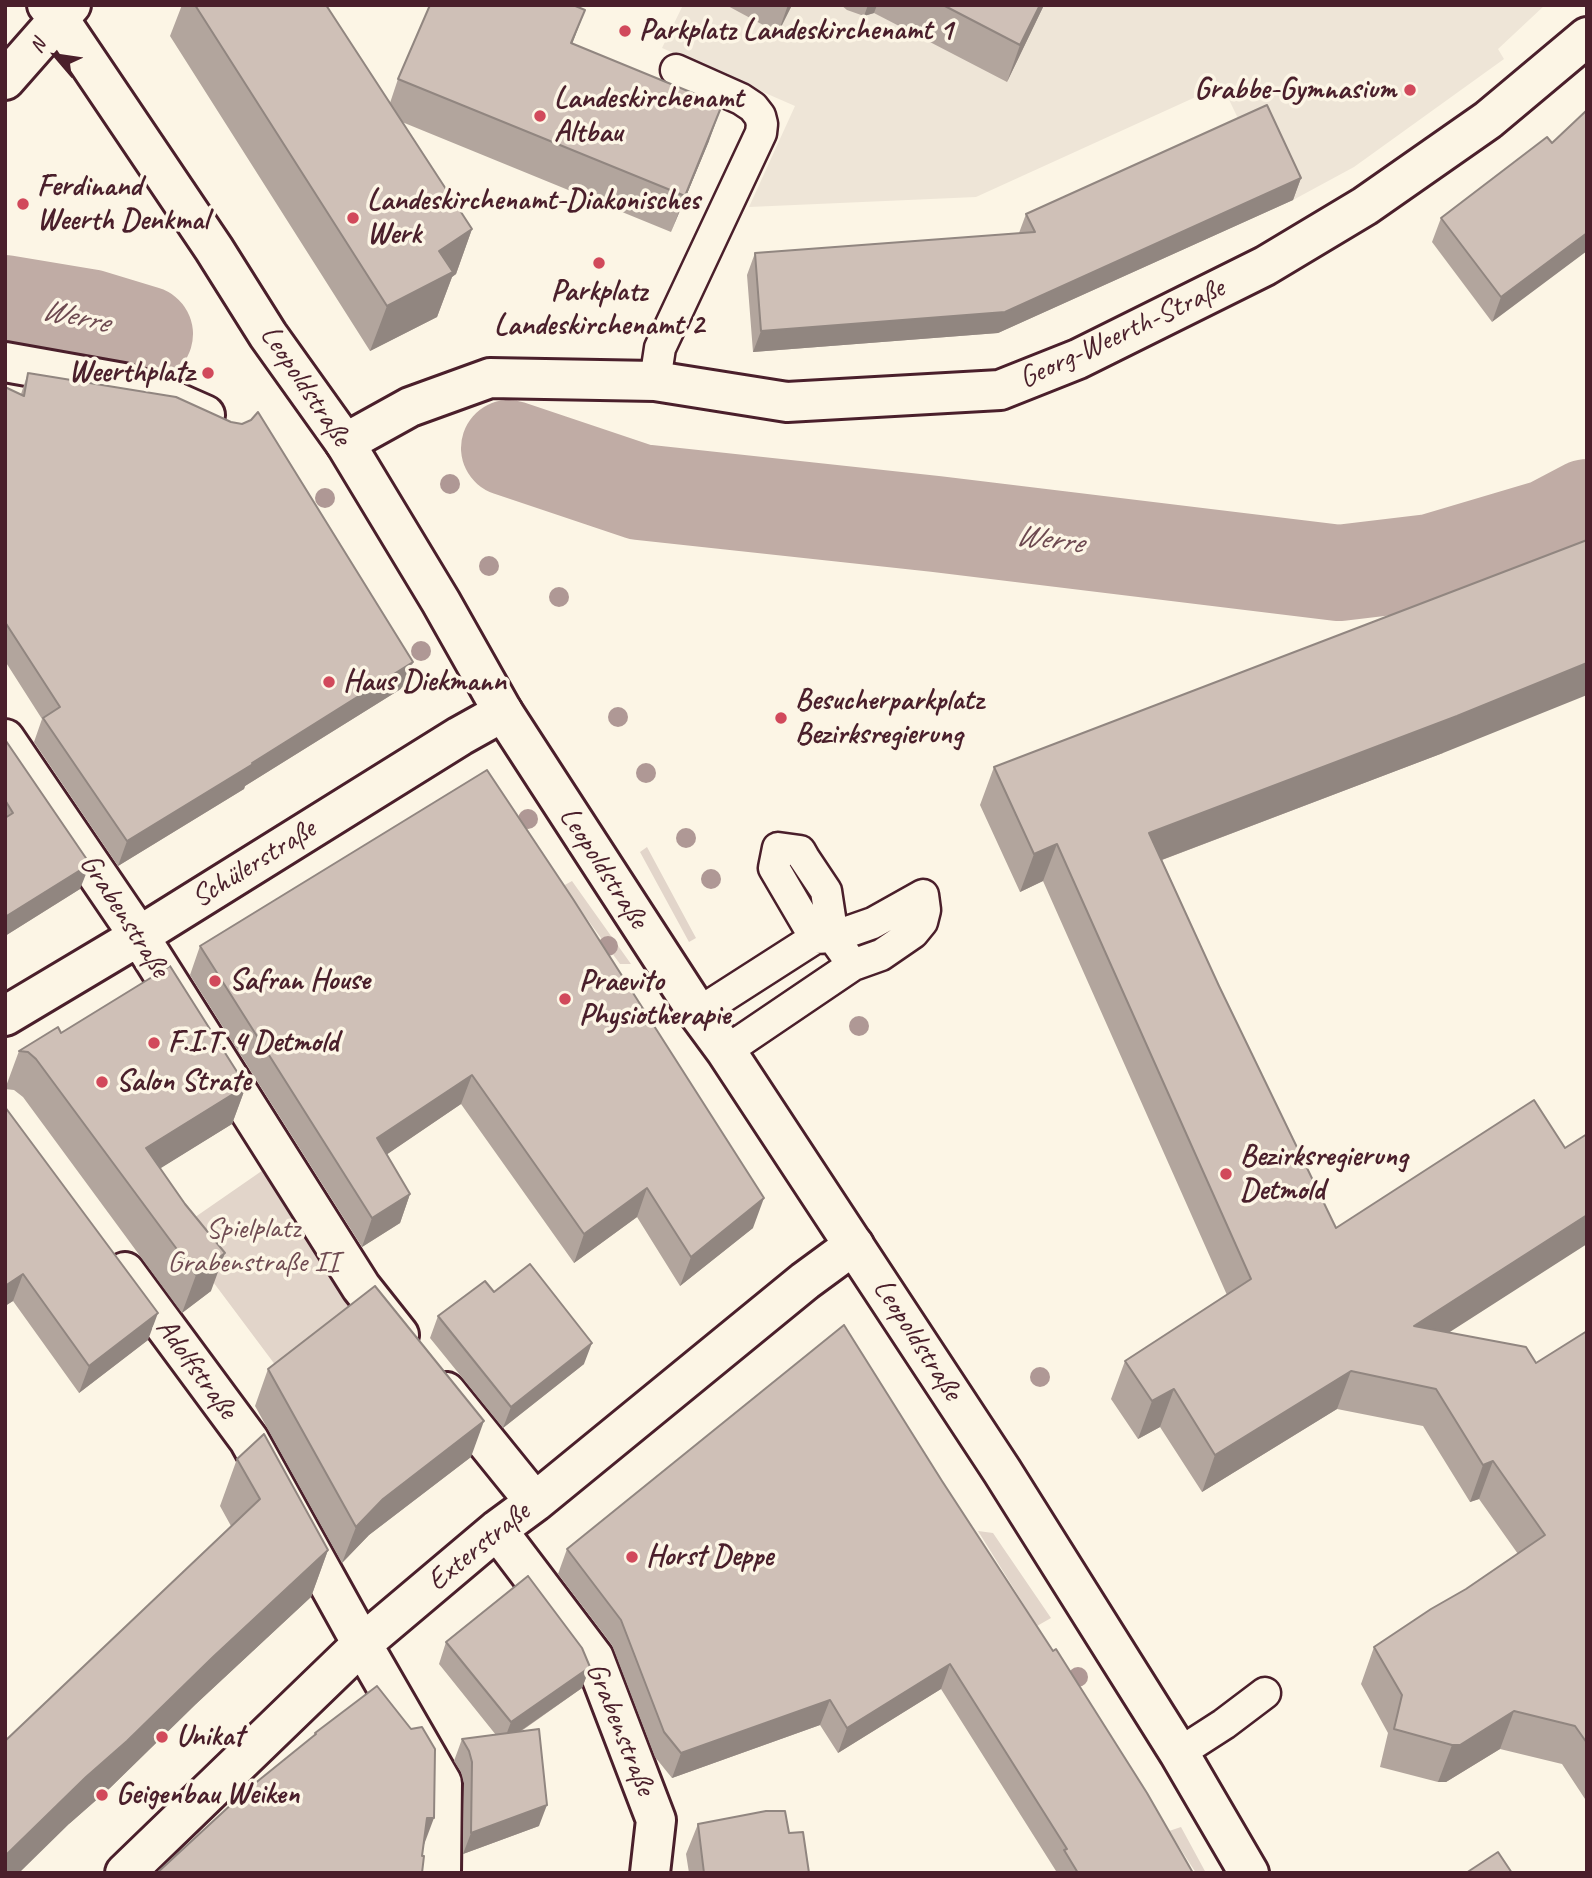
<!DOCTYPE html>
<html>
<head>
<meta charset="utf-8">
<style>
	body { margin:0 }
	#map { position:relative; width:1592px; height:1878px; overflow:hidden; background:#fcf5e5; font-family:Caveat,sans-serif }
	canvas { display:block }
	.frame { position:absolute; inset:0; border:7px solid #4a1f2b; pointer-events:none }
	.north { position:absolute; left:21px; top:21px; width:70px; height:70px; -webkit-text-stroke:5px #fcf5e5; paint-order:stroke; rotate:299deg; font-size:19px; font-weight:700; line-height:28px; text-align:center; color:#4a1f2b }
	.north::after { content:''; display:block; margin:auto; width:24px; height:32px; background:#4a1f2b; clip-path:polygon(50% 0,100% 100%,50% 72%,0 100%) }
</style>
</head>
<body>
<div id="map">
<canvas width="1592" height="1878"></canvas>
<div class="frame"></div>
<div class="north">N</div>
</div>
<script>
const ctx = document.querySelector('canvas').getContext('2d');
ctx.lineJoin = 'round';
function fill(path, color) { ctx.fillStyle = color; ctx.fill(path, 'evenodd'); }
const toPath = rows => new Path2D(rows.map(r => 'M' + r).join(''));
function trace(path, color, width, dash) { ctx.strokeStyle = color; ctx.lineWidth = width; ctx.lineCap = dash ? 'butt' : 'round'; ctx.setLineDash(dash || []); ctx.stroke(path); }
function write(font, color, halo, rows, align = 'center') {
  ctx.font = font + ' Caveat,sans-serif'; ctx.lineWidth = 7; ctx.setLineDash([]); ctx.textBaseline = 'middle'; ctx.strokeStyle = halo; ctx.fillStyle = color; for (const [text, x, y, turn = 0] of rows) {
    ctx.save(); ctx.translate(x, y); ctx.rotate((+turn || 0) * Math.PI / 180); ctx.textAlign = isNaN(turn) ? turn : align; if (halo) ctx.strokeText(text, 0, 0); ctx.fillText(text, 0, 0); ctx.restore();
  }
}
fill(toPath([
	[683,5,1545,5,1498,49,1504,59,1354,167,1293,200,1260,127,1245,133,1222,85,976,197,749,207,795,106,662,48]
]), '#eee5d7');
fill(toPath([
	[647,847,696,938,689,942,640,852],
	[572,881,631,964,620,964,563,886],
	[266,1168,354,1303,276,1366,175,1231],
	[978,1531,993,1533,1051,1618,1037,1626],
	[1181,1827,1206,1873,1196,1873,1169,1831]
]), '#e2d5ca');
trace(toPath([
	[5,303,89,317,145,334],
	[509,448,640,492,936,524,1339,573,1431,562,1549,527,1587,507]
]), '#c0aca5', 96);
const lane = toPath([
	[655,381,660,348,761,133,762,124,760,116,753,107,741,99,676,70],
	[698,1013,815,938,774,868,778,848,800,851,804,858,826,891,833,937,853,965],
	[726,1051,853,965,881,955,913,933,922,922,925,910,923,895,873,923,833,937,815,938],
	[1179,1753,1224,1724,1265,1693]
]);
const street = toPath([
	[5,80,71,5],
	[5,362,123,383,153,392,205,415],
	[345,443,410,407,490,378,655,381,787,402,1000,390,1078,359,1265,266,1365,206,1488,120,1587,37],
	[5,739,139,936,361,1287,399,1335],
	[5,1016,139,936,460,736,503,712],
	[125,1272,249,1440,362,1644,442,1783,441,1873],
	[446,1392,535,1502],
	[497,1530,594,1658,656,1820,650,1873],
	[125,1873,362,1644,497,1530,535,1502,805,1281,854,1245]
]);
const secondary = toPath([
	[47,5,59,19,214,249,268,335,345,443,441,602,503,712,698,1013,726,1051,1002,1471,1179,1753,1249,1873]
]);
trace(lane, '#4a1f2b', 35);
trace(street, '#4a1f2b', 44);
trace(secondary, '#4a1f2b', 44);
trace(lane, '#fcf5e5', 30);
trace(street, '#fcf5e5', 38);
trace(secondary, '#fcf5e5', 38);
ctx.fillStyle = '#af9895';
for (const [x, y] of [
	[450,484],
	[325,498],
	[489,566],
	[559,597],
	[421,651],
	[618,717],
	[646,773],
	[528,819],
	[686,838],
	[711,879],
	[608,946],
	[859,1026],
	[1040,1377],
	[1078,1677]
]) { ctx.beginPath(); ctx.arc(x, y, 10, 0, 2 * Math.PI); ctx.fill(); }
fill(toPath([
	[182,5,195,5,390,103,398,79,572,44,709,141,671,232,402,122,472,229,456,274,452,277,437,317,370,351,170,36],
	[726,5,792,5,778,33],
	[841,5,1044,5,1007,82,874,13,864,16,847,10],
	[1587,110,1492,322,1432,242,1441,218,1552,143],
	[1301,178,1293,200,998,333,753,352,747,275,755,253,1019,233,1026,214],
	[28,373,413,662,404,687,245,786,244,789,118,866,34,742,42,719,5,661,5,387,21,394],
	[5,742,80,889,5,936],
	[1443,753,1162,860,1219,986,1336,1228,1449,1332,1536,1363,1587,1331,1587,1802,1562,1764,1500,1749,1446,1782,1438,1782,1380,1767,1388,1733,1361,1684,1374,1647,1466,1589,1518,1554,1479,1499,1470,1502,1423,1426,1337,1409,1202,1492,1160,1427,1138,1439,1111,1399,1125,1361,1227,1295,1043,881,1020,892,980,805,994,767],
	[487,770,753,1228,680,1286,637,1217,574,1263,461,1104,387,1154,410,1194,400,1223,362,1247,190,975,200,946],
	[61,1033,246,1086,232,1124,160,1168,185,1204,211,1291,182,1313,23,1097,14,1090,5,1089,19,1051],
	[5,1107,148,1340,79,1393,13,1301,5,1306],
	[494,1292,584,1364,503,1428,430,1338,438,1316],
	[268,1369,471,1457,369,1535,342,1563,255,1406],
	[237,1459,328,1550,311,1597,196,1704,110,1788,69,1824,231,1526,220,1506],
	[942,1481,1193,1873,1056,1873,1056,1871,941,1689,838,1753,820,1725,672,1778,655,1757,612,1645,558,1574,567,1549],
	[446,1642,590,1667,582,1688,520,1732,539,1826,463,1854,464,1783,461,1772,454,1761,462,1739,496,1735,439,1664],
	[698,1824,789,1833,809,1873,689,1873,686,1854]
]), '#b2a59d');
fill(toPath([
	[788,5,792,5,778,33],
	[868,5,877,5,874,13,864,16],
	[1040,5,1044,5,1007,82,1020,45],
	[585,10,571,47,571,43],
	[722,105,709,141,671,232,685,196],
	[1301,178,1293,200,998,333,753,352,761,331],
	[472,229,456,274,452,277,437,317,370,351,387,306,439,251],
	[1587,233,1587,251,1492,322,1501,297],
	[413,662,404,687,245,786,244,789,118,866,127,841],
	[1587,663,1587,695,1443,753,1135,870,1149,833],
	[1057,844,1043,881,1020,892,1034,854],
	[90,864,80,889,5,936,5,917],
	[472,1075,461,1104,367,1168,377,1138],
	[246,1086,232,1124,132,1186,146,1148],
	[647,1188,637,1217,574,1263,584,1234],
	[410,1194,400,1223,362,1247,372,1218],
	[764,1198,753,1228,680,1286,691,1257],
	[1587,1215,1587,1244,1400,1364,1414,1326],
	[225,1253,211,1291,182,1313,196,1275],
	[23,1274,13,1301,5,1306,5,1286],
	[158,1313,148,1340,79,1393,89,1366],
	[592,1343,584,1364,503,1428,511,1407],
	[1351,1371,1337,1409,1202,1492,1215,1455],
	[1174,1389,1160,1427,1138,1439,1152,1401],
	[484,1421,471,1457,369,1535,342,1563,356,1527,383,1499],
	[1493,1461,1479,1499,1470,1502,1483,1465],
	[328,1550,311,1597,196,1704,110,1788,69,1824,19,1873,5,1873,5,1856,86,1777,213,1657],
	[950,1664,941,1689,838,1753,847,1728],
	[590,1667,582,1688,503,1743,511,1722],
	[830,1700,820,1725,672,1778,681,1753],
	[1514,1711,1500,1749,1446,1782,1438,1782,1452,1745],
	[547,1805,539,1826,463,1854,471,1833],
	[427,1818,434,1818,419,1858]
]), '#918680');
const building = toPath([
	[195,5,326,5,472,229,439,251,453,272,387,306,195,5],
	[430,5,573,5,585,10,571,43,722,105,685,196,398,79,430,5],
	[943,5,1040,5,1020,45,943,5],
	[1267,105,1301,178,1005,312,761,331,755,253,1035,232,1026,214,1267,105],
	[1587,110,1587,233,1501,297,1441,218,1547,137,1552,143,1587,110],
	[28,373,176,397,231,422,242,424,251,420,258,412,413,662,252,763,253,764,127,841,43,718,60,707,5,622,5,387,24,396,28,373],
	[1587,540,1587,663,1457,716,1149,833,1219,986,1336,1228,1534,1100,1565,1148,1587,1134,1587,1215,1414,1326,1526,1347,1536,1363,1587,1331,1587,1743,1575,1726,1514,1711,1460,1745,1452,1745,1394,1729,1402,1695,1374,1647,1431,1609,1466,1589,1545,1535,1493,1461,1483,1465,1436,1389,1351,1371,1215,1455,1174,1389,1152,1401,1125,1361,1251,1279,1057,844,1034,854,994,767,1587,540],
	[6,741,90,864,5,917,5,818,13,813,5,800,6,741],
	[487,770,573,899,764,1198,691,1257,647,1188,584,1234,472,1075,377,1138,410,1194,372,1218,200,946,487,770],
	[170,966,246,1086,146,1148,185,1204,225,1253,196,1275,36,1059,28,1052,19,1051,58,1027,61,1033,170,966],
	[5,1107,158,1313,89,1366,23,1274,5,1286,5,1107],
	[530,1264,592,1343,511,1407,438,1316,485,1281,494,1292,530,1264],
	[375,1286,484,1421,383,1499,356,1527,268,1369,375,1286],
	[844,1325,942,1481,1053,1651,1056,1649,1147,1793,1193,1873,1078,1873,1064,1850,1067,1849,950,1664,847,1728,830,1700,681,1753,664,1732,621,1620,567,1549,844,1325],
	[264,1434,328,1550,213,1657,127,1741,86,1777,5,1856,5,1741,260,1499,237,1459,264,1434],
	[528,1576,582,1648,590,1667,511,1722,446,1642,528,1576],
	[377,1686,411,1729,422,1727,435,1749,434,1818,427,1818,422,1856,424,1856,422,1873,157,1873,248,1789,316,1734,315,1733,377,1686],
	[539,1729,547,1805,471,1833,472,1762,469,1751,462,1739,539,1729],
	[766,1811,785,1811,789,1833,803,1832,809,1873,704,1873,698,1824,766,1811],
	[1498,1852,1512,1873,1466,1873,1498,1852]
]);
fill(building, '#cfc0b7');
trace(building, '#918680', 2);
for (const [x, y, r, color] of [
	[625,31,7,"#d1495b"],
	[1410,90,7,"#d1495b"],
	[540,116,7,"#d1495b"],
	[23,204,7,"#d1495b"],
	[353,218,7,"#d1495b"],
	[599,263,7,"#d1495b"],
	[208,373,7,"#d1495b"],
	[329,682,7,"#d1495b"],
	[781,718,7,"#d1495b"],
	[215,981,7,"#d1495b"],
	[565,999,7,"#d1495b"],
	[154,1043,7,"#d1495b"],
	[102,1082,7,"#d1495b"],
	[1226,1174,7,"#d1495b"],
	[632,1557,7,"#d1495b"],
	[162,1737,7,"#d1495b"],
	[102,1795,7,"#d1495b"]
]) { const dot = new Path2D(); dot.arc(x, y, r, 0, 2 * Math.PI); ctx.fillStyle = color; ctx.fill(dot); trace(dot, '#fcf5e5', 2.5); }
write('bold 30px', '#4a1f2b', '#fcf5e5', [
	["Parkplatz Landeskirchenamt 1",639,31],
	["Grabbe-Gymnasium",1396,90,"right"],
	["Landeskirchenamt",554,99],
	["Altbau",554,133],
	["Ferdinand",37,187],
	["Weerth Denkmal",37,221],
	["Landeskirchenamt-Diakonisches",367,201],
	["Werk",367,235],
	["Parkplatz",599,292,"center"],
	["Landeskirchenamt 2",599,326,"center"],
	["Weerthplatz",194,373,"right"],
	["Haus Diekmann",343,682],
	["Besucherparkplatz",795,701],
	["Bezirksregierung",795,735],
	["Safran House",229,981],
	["Praevito",579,982],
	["Physiotherapie",579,1016],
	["F.I.T. 4 Detmold",168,1043],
	["Salon Strate",116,1082],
	["Bezirksregierung",1240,1157],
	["Detmold",1240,1191],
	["Horst Deppe",646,1557],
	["Unikat",176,1737],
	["Geigenbau Weiken",116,1795]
], 'left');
write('30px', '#4a1f2b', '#fcf5e5', [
	["Georg-Weerth-Straße",1122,334,-25],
	["Leopoldstraße",305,386,56],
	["Schülerstraße",254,864,-32],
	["Leopoldstraße",603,868,57],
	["Grabenstraße",124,916,57],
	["Leopoldstraße",917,1340,57],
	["Adolfstraße",196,1369,54],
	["Exterstraße",479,1547,-39],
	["Grabenstraße",620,1729,68]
]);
write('30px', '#704c53', '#fcf5e5', [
	["Spielplatz",253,1229],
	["Grabenstraße II",253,1263]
]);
write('italic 32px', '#6d4950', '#fcf5e5', [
	["Werre",75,317,12],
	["Werre",1049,540,7]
]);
</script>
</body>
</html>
